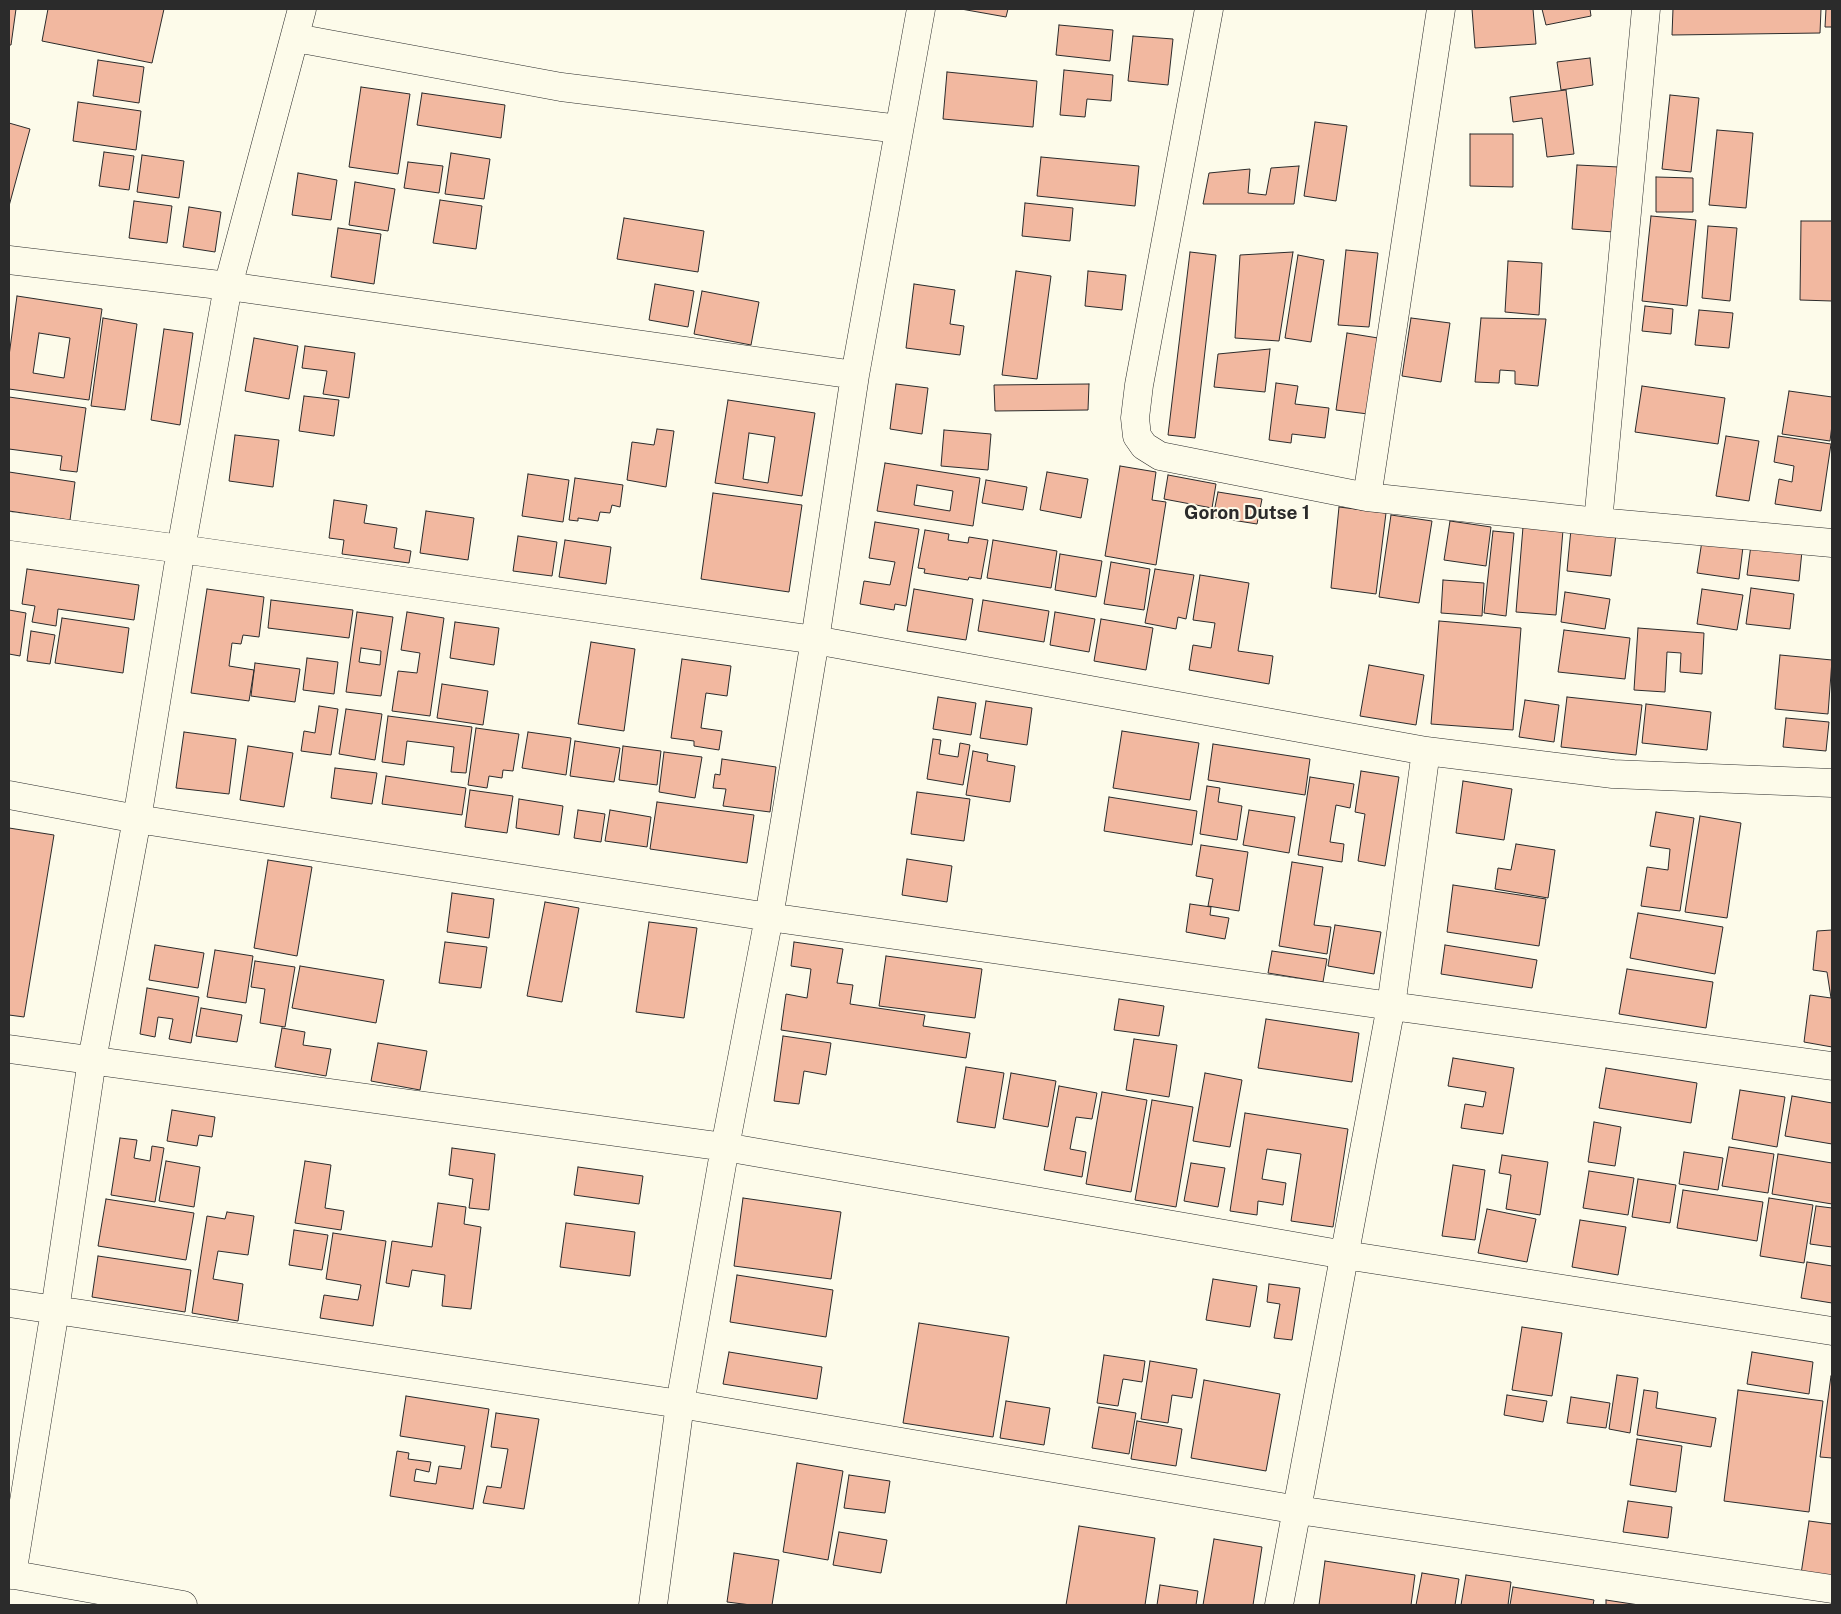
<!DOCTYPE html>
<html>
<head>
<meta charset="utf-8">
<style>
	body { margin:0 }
	#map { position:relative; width:1841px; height:1614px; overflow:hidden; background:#fdfbea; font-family:"Public Sans",sans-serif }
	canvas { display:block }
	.frame { position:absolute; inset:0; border:10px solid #2b2b2b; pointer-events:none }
</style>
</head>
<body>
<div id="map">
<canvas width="1841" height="1614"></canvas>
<div class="frame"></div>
</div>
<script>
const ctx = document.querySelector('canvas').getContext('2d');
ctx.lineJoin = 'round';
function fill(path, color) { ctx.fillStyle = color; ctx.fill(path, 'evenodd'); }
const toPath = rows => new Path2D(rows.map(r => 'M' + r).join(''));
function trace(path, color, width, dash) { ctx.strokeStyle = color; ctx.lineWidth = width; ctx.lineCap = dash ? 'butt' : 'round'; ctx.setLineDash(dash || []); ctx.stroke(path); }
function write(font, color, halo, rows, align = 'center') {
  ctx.font = font + ' "Public Sans",sans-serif'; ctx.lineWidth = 4; ctx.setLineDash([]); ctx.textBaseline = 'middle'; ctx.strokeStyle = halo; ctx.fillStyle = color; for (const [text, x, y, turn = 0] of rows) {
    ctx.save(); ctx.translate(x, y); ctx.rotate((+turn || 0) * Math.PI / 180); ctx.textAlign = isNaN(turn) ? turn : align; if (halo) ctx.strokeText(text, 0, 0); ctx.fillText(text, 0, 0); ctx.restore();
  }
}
const building = toPath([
	[9,9,16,9,11,45,9,45,9,9],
	[48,9,164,9,152,63,42,41,48,9],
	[961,9,1008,9,1006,17,961,9],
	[1472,9,1533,9,1536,44,1475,48,1472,9],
	[1542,9,1590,9,1591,16,1546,25,1542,9],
	[1673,9,1821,9,1820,33,1672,35,1673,9],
	[1826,9,1832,9,1832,27,1825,27,1826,9],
	[1059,25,1113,30,1110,61,1056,55,1059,25],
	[1133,36,1173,39,1168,85,1128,81,1133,36],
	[1590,58,1593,85,1561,90,1557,62,1590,58],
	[98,60,144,67,139,103,93,96,98,60],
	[1064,70,1113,75,1111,101,1087,99,1085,117,1060,115,1064,70],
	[947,72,1037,81,1033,127,943,119,947,72],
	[361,87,410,94,398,174,349,167,361,87],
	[1566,90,1574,154,1547,157,1542,118,1513,122,1510,97,1566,90],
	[422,93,505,105,501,138,417,125,422,93],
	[1670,95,1699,98,1691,172,1662,169,1670,95],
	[78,102,141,111,136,150,73,141,78,102],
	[1315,122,1347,126,1336,201,1304,196,1315,122],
	[9,123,30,129,9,206,9,123],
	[1717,130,1753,133,1746,208,1709,205,1717,130],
	[1470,134,1513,134,1513,187,1470,186,1470,134],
	[104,152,134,156,129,190,99,186,104,152],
	[451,153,490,159,484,199,445,194,451,153],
	[142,155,184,161,179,198,137,192,142,155],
	[1041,157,1139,166,1135,206,1037,196,1041,157],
	[408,162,443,166,439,193,404,188,408,162],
	[1577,165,1619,167,1614,232,1572,229,1577,165],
	[1299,166,1294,204,1203,204,1209,173,1250,169,1248,193,1266,195,1271,168,1299,166],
	[298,173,337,180,331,220,292,215,298,173],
	[1656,177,1693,178,1693,212,1656,212,1656,177],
	[355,182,395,189,388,231,349,225,355,182],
	[440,200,482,206,476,249,433,243,440,200],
	[134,201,172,206,167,243,129,238,134,201],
	[1025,203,1073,208,1070,241,1022,236,1025,203],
	[189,207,221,212,215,252,183,247,189,207],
	[1651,216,1696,220,1687,306,1642,301,1651,216],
	[624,218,704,231,698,272,617,259,624,218],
	[1801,221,1832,221,1832,301,1800,300,1801,221],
	[1708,226,1737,228,1730,301,1702,298,1708,226],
	[338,228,381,234,374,284,331,277,338,228],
	[1346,250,1378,253,1369,327,1338,325,1346,250],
	[1190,252,1216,255,1195,438,1168,435,1190,252],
	[1293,252,1279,341,1235,338,1240,255,1293,252],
	[1298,255,1324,260,1311,342,1285,338,1298,255],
	[1508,261,1542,263,1539,315,1505,312,1508,261],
	[1016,271,1051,276,1037,379,1002,375,1016,271],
	[1088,271,1126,275,1122,310,1085,306,1088,271],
	[655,284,694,291,688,327,649,320,655,284],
	[914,284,955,290,950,324,964,326,960,355,906,348,914,284],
	[702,291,759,302,751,345,694,334,702,291],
	[17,296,102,309,89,400,9,389,9,356,17,296],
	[39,333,70,338,64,378,33,373,39,333],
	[1645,306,1673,309,1671,334,1642,331,1645,306],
	[1699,310,1733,313,1729,348,1695,345,1699,310],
	[103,318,137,324,125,410,91,406,103,318],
	[1411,318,1450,323,1441,382,1402,376,1411,318],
	[1481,318,1546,319,1538,386,1515,384,1515,371,1500,370,1499,383,1475,382,1481,318],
	[164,329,193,333,180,425,151,420,164,329],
	[1347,333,1378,338,1368,414,1336,410,1347,333],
	[254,338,298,346,289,399,245,391,254,338],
	[305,346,355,353,349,398,323,394,327,371,302,368,305,346],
	[1270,349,1265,392,1214,387,1218,354,1270,349],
	[1276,383,1298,386,1295,404,1329,408,1325,438,1292,434,1291,443,1269,440,1276,383],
	[896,384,928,388,922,434,890,429,896,384],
	[1089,384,1088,410,995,411,994,385,1089,384],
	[1642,386,1725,398,1718,444,1635,432,1642,386],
	[1789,391,1832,397,1832,425,1830,441,1782,434,1789,391],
	[304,396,339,400,334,436,299,431,304,396],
	[9,397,86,408,77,472,60,470,62,456,9,449,9,397],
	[728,400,815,413,802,496,715,483,728,400],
	[749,433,775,437,768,483,743,479,749,433],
	[657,429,674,431,666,487,627,480,632,442,654,445,657,429],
	[944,430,991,434,988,470,941,466,944,430],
	[235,435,279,440,273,487,229,481,235,435],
	[1726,436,1759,441,1749,501,1716,496,1726,436],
	[1778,436,1831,444,1821,511,1775,504,1779,479,1792,482,1794,466,1774,462,1778,436],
	[885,463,980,478,973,526,877,511,885,463],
	[917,485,953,491,950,511,914,505,917,485],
	[1120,466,1156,472,1152,500,1166,502,1156,565,1105,556,1120,466],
	[9,472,75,482,70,520,9,511,9,472],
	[1047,472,1088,479,1081,518,1040,510,1047,472],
	[528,474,569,480,563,522,522,516,528,474],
	[1168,475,1216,484,1212,508,1164,499,1168,475],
	[575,478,623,485,620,507,612,505,610,513,600,512,598,521,578,518,578,521,569,520,575,478],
	[986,480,1027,487,1023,510,982,503,986,480],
	[1218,492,1262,499,1257,524,1213,517,1218,492],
	[713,493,802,505,789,592,701,579,713,493],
	[334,500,367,505,364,523,397,528,394,548,411,551,409,563,342,554,344,540,329,538,334,500],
	[1339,507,1386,513,1376,594,1331,588,1339,507],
	[426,511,474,518,468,560,420,553,426,511],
	[1391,515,1432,521,1419,603,1379,597,1391,515],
	[1450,521,1491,527,1486,566,1444,560,1450,521],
	[875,522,919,529,906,606,895,604,894,610,860,604,864,581,890,585,895,562,869,558,875,522],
	[1523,527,1563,530,1556,615,1516,612,1523,527],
	[1571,529,1616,534,1611,576,1567,571,1571,529],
	[925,530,949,534,948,540,968,543,969,537,988,540,981,579,969,577,968,580,924,573,925,569,918,568,925,530],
	[1493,531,1514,533,1506,616,1484,613,1493,531],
	[518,536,557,542,552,576,513,571,518,536],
	[565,540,611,547,606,584,559,577,565,540],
	[993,540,1057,551,1051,588,987,578,993,540],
	[1702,541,1743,547,1739,579,1697,573,1702,541],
	[1751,545,1802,551,1799,581,1747,575,1751,545],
	[1060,554,1102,561,1096,597,1055,590,1060,554],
	[1111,562,1150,569,1144,610,1104,604,1111,562],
	[27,569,139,585,134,620,58,609,56,626,32,622,35,606,22,604,27,569],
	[1155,569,1194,575,1186,619,1178,617,1176,629,1145,623,1155,569],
	[1200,575,1249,583,1238,651,1273,656,1269,684,1189,670,1193,645,1211,648,1215,623,1193,620,1200,575],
	[1443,580,1484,583,1482,616,1441,613,1443,580],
	[1751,588,1794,594,1790,629,1746,624,1751,588],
	[207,589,264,597,259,637,243,635,241,644,232,643,229,666,254,670,249,701,191,693,207,589],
	[914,589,973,599,966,640,907,631,914,589],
	[1702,589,1743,595,1737,630,1697,624,1702,589],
	[1565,592,1610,599,1605,629,1561,622,1565,592],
	[271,600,353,610,349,638,268,628,271,600],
	[983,600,1049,611,1044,642,978,631,983,600],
	[9,610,26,613,20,656,9,654,9,610],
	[357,612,393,617,381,696,346,692,357,612],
	[361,648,381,651,380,665,359,662,361,648],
	[407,612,444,618,430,716,392,711,398,671,417,673,420,653,401,650,407,612],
	[1055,612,1095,619,1089,652,1050,645,1055,612],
	[62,618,129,628,123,673,55,663,62,618],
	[1101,619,1153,628,1146,670,1094,661,1101,619],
	[1439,621,1521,628,1513,730,1431,724,1439,621],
	[455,622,499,628,494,665,450,658,455,622],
	[1638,628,1704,633,1702,674,1680,672,1681,653,1667,652,1665,692,1634,690,1638,628],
	[1564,630,1630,638,1625,679,1558,672,1564,630],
	[31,631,55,635,50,664,27,661,31,631],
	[591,642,635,649,624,731,578,724,591,642],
	[1780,655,1832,660,1828,714,1775,709,1780,655],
	[307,658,338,662,334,694,303,690,307,658],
	[682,659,731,666,727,696,706,693,701,728,722,731,719,750,694,746,694,741,671,738,682,659],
	[255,663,300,669,295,702,251,696,255,663],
	[1369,665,1424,675,1416,725,1360,716,1369,665],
	[442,684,488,691,483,725,437,718,442,684],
	[938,697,976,703,971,735,933,729,938,697],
	[1567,697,1642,705,1636,755,1561,747,1567,697],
	[1525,700,1559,705,1554,742,1519,737,1525,700],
	[986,701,1032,708,1027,745,980,738,986,701],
	[1646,704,1711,712,1707,750,1642,743,1646,704],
	[319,706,338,709,331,755,301,751,304,731,315,733,319,706],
	[346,709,382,714,375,760,339,754,346,709],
	[388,716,472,727,466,773,451,772,454,747,407,741,404,765,382,762,388,716],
	[1786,718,1829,722,1826,751,1783,747,1786,718],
	[476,728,519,734,513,771,503,770,502,778,489,776,487,788,468,785,476,728],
	[1122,731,1199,743,1190,800,1113,788,1122,731],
	[184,732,236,739,229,794,176,788,184,732],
	[528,732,571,738,566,775,522,768,528,732],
	[933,739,941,740,939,754,958,757,960,743,970,745,963,785,927,779,933,739],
	[575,741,620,748,614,782,570,776,575,741],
	[1213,744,1310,759,1305,795,1208,780,1213,744],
	[248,746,293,753,284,807,240,800,248,746],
	[623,746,661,751,657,785,619,780,623,746],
	[973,751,988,754,987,761,1015,766,1010,802,966,795,973,751],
	[664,752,702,757,695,798,659,792,664,752],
	[722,759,776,767,770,812,723,806,726,789,713,788,715,774,720,775,722,759],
	[335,768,377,773,372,804,331,798,335,768],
	[1361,771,1399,777,1385,866,1358,861,1365,814,1355,812,1361,771],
	[386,776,466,788,462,815,382,804,386,776],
	[1310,777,1354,784,1350,808,1336,805,1330,842,1344,844,1342,862,1298,855,1310,777],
	[1463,781,1512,789,1504,840,1456,833,1463,781],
	[1207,786,1220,788,1218,802,1242,806,1237,840,1200,834,1207,786],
	[470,790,513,796,507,833,465,827,470,790],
	[917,792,970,799,964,841,911,834,917,792],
	[1109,797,1197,811,1192,845,1104,831,1109,797],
	[519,799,563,806,559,835,516,828,519,799],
	[657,802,754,815,747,863,650,849,657,802],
	[578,810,605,814,601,842,574,838,578,810],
	[610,810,651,817,647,847,605,841,610,810],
	[1249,810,1295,817,1289,853,1243,845,1249,810],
	[1656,812,1694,818,1680,911,1641,906,1647,867,1668,870,1670,849,1650,846,1656,812],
	[1700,816,1741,823,1727,918,1685,912,1700,816],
	[9,828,54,835,24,1017,9,1015,9,828],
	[1516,844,1555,850,1548,898,1495,889,1498,868,1511,870,1516,844],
	[1201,845,1248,852,1239,911,1208,906,1213,879,1196,876,1201,845],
	[907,859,952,866,947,902,902,895,907,859],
	[268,860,312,867,297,956,254,948,268,860],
	[1292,862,1323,867,1314,925,1331,927,1327,954,1279,946,1292,862],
	[1453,885,1546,899,1539,946,1447,932,1453,885],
	[452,893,494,899,489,938,447,932,452,893],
	[545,902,579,908,562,1002,527,996,545,902],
	[1190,904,1211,907,1210,915,1229,918,1225,939,1186,932,1190,904],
	[1638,913,1723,927,1715,974,1630,958,1638,913],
	[649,922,697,928,684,1018,636,1012,649,922],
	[1335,925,1381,932,1374,974,1328,966,1335,925],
	[1832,930,1832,1047,1804,1042,1810,995,1831,998,1827,972,1813,970,1817,931,1832,930],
	[445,942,487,947,481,988,439,983,445,942],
	[794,942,843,949,837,983,853,985,850,1004,925,1015,923,1026,970,1033,966,1058,781,1030,786,994,807,998,811,969,791,966,794,942],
	[155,945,204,953,198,988,149,980,155,945],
	[1445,945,1537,960,1532,988,1441,974,1445,945],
	[215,950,253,956,246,1003,207,997,215,950],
	[1272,951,1327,959,1323,982,1268,973,1272,951],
	[886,956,982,969,975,1018,879,1006,886,956],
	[255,961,295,967,285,1027,260,1023,265,989,251,987,255,961],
	[300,966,384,980,376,1023,292,1008,300,966],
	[1627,969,1713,982,1706,1028,1619,1014,1627,969],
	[147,988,199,997,191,1043,169,1039,173,1019,158,1017,155,1037,140,1034,147,988],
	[1119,999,1164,1006,1159,1036,1114,1030,1119,999],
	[201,1008,242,1015,237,1042,196,1036,201,1008],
	[1266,1019,1359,1033,1352,1082,1258,1068,1266,1019],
	[282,1028,305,1032,303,1045,331,1049,326,1076,275,1067,282,1028],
	[783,1036,831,1043,826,1075,804,1071,799,1104,774,1101,783,1036],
	[1134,1039,1177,1045,1169,1097,1126,1090,1134,1039],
	[378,1043,427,1051,420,1090,371,1081,378,1043],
	[1453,1058,1514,1068,1503,1134,1461,1128,1465,1104,1483,1107,1486,1092,1448,1086,1453,1058],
	[966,1067,1004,1073,995,1128,957,1122,966,1067],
	[1606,1068,1697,1083,1691,1123,1599,1108,1606,1068],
	[1011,1073,1056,1081,1048,1127,1003,1119,1011,1073],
	[1205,1073,1242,1080,1230,1147,1193,1141,1205,1073],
	[1059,1086,1097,1093,1092,1119,1076,1117,1070,1149,1086,1152,1082,1177,1044,1170,1059,1086],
	[1740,1090,1785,1097,1777,1147,1732,1139,1740,1090],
	[1102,1092,1147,1100,1131,1192,1086,1184,1102,1092],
	[1792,1096,1832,1103,1832,1144,1785,1136,1792,1096],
	[1152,1100,1193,1107,1176,1207,1135,1200,1152,1100],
	[172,1110,215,1117,212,1137,199,1135,197,1146,167,1141,172,1110],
	[1245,1113,1348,1129,1333,1227,1291,1221,1301,1154,1267,1149,1262,1179,1286,1183,1283,1205,1258,1201,1257,1215,1230,1211,1245,1113],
	[1594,1122,1621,1127,1615,1166,1588,1162,1594,1122],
	[120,1138,137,1140,134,1158,150,1161,152,1146,164,1148,155,1202,111,1195,120,1138],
	[1729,1147,1774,1154,1768,1193,1722,1186,1729,1147],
	[452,1148,495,1154,489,1210,469,1208,473,1179,449,1175,452,1148],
	[1684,1152,1723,1158,1718,1190,1679,1184,1684,1152],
	[1778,1154,1832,1163,1832,1204,1772,1194,1778,1154],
	[1502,1155,1548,1162,1540,1215,1506,1209,1511,1175,1499,1173,1502,1155],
	[166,1161,200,1167,194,1207,159,1201,166,1161],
	[305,1161,331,1165,325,1208,344,1211,341,1230,295,1223,305,1161],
	[1191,1163,1225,1168,1218,1207,1184,1201,1191,1163],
	[1453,1165,1485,1170,1475,1240,1442,1236,1453,1165],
	[578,1167,643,1176,639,1204,574,1195,578,1167],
	[1589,1171,1634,1178,1628,1215,1583,1208,1589,1171],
	[1638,1179,1676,1185,1670,1223,1632,1217,1638,1179],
	[1683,1190,1763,1202,1757,1241,1677,1228,1683,1190],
	[743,1198,841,1212,831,1279,734,1266,743,1198],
	[1769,1198,1813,1205,1804,1263,1760,1256,1769,1198],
	[106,1199,194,1213,186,1260,98,1246,106,1199],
	[438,1203,466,1207,464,1224,481,1227,471,1309,442,1306,445,1275,412,1270,409,1287,386,1283,392,1241,432,1247,438,1203],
	[1816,1206,1832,1208,1832,1247,1810,1244,1816,1206],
	[1487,1209,1536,1219,1527,1262,1478,1253,1487,1209],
	[227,1212,254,1216,248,1255,218,1251,213,1279,243,1284,238,1321,192,1313,207,1216,225,1219,227,1212],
	[1580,1220,1626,1227,1618,1275,1572,1267,1580,1220],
	[566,1223,635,1232,630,1276,560,1267,566,1223],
	[294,1230,328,1235,322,1270,289,1265,294,1230],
	[333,1233,386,1241,373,1326,320,1318,324,1295,358,1300,361,1285,326,1279,333,1233],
	[98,1256,191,1270,185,1312,92,1297,98,1256],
	[1807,1262,1832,1266,1832,1303,1801,1298,1807,1262],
	[737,1275,833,1290,826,1337,730,1322,737,1275],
	[1213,1279,1257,1286,1250,1327,1206,1320,1213,1279],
	[1269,1284,1300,1288,1292,1340,1274,1338,1280,1304,1267,1302,1269,1284],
	[919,1323,1009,1337,993,1437,903,1423,919,1323],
	[1522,1327,1562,1333,1552,1396,1512,1390,1522,1327],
	[729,1352,822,1367,817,1399,723,1384,729,1352],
	[1752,1352,1813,1362,1809,1394,1747,1384,1752,1352],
	[1104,1355,1145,1361,1142,1382,1123,1379,1118,1406,1097,1403,1104,1355],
	[1150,1361,1197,1369,1192,1398,1172,1395,1168,1423,1141,1419,1150,1361],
	[1617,1375,1638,1378,1630,1433,1609,1429,1617,1375],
	[1831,1376,1832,1376,1832,1458,1820,1457,1831,1376],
	[1204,1380,1280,1394,1266,1471,1191,1458,1204,1380],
	[1644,1390,1658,1392,1656,1408,1716,1418,1711,1447,1637,1435,1644,1390],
	[1738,1390,1823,1401,1809,1512,1724,1501,1738,1390],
	[1507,1395,1547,1401,1543,1422,1504,1415,1507,1395],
	[406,1396,489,1409,473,1509,390,1496,397,1451,409,1453,408,1459,431,1462,429,1472,416,1469,414,1481,436,1484,439,1466,461,1469,465,1446,400,1436,406,1396],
	[1571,1397,1610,1403,1606,1428,1567,1423,1571,1397],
	[1006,1401,1050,1408,1044,1445,1000,1438,1006,1401],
	[1099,1407,1136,1413,1129,1454,1092,1448,1099,1407],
	[496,1413,539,1419,524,1509,483,1503,487,1486,501,1488,508,1449,491,1447,496,1413],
	[1137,1421,1182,1429,1176,1466,1131,1459,1137,1421],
	[1637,1439,1682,1446,1676,1492,1630,1485,1637,1439],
	[797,1463,843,1471,828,1560,783,1552,797,1463],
	[849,1475,890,1481,885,1513,844,1508,849,1475],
	[1628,1501,1672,1507,1668,1538,1623,1532,1628,1501],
	[1809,1521,1832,1524,1832,1579,1801,1574,1809,1521],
	[1079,1526,1155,1538,1145,1605,1066,1605,1079,1526],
	[839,1532,887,1540,881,1573,833,1565,839,1532],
	[1214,1539,1262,1547,1253,1605,1203,1605,1214,1539],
	[734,1553,779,1560,772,1605,751,1605,727,1602,734,1553],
	[1325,1561,1415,1575,1411,1605,1319,1605,1325,1561],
	[1422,1573,1459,1579,1455,1605,1416,1605,1422,1573],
	[1466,1575,1511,1582,1508,1605,1461,1605,1466,1575],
	[1160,1585,1198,1591,1196,1605,1157,1605,1160,1585],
	[1513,1587,1594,1600,1593,1605,1510,1605,1513,1587],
	[1606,1600,1639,1605,1606,1605,1606,1600]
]);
fill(building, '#f2b8a0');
trace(building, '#2b2b2b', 1);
const minor = toPath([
	[1209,9,1139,385,1135,418,1137,436,1144,446,1160,456,1367,497,1598,522,1832,543],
	[296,38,561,87,899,129],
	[9,260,228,286,855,375],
	[1367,497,1441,9],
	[1598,522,1646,9],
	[9,526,181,549,815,640,1426,751,1613,774,1832,783],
	[9,795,137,819,769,917,1391,1006,1832,1066],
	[9,1049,725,1147,1345,1255,1832,1331],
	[9,1303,680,1404,1298,1510,1832,1589],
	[9,1574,183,1605],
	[12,1575,55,1310,92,1060,137,819,181,549,228,286,302,9],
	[653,1605,680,1404,725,1147,769,917,815,640,855,375,921,9],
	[1279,1605,1391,1006,1426,751]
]);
trace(minor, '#2b2b2b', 29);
trace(minor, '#fdfbea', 28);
write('bold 19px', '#2b2b2b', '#fdfbea', [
	["Goron Dutse 1",1247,513]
]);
</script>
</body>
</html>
